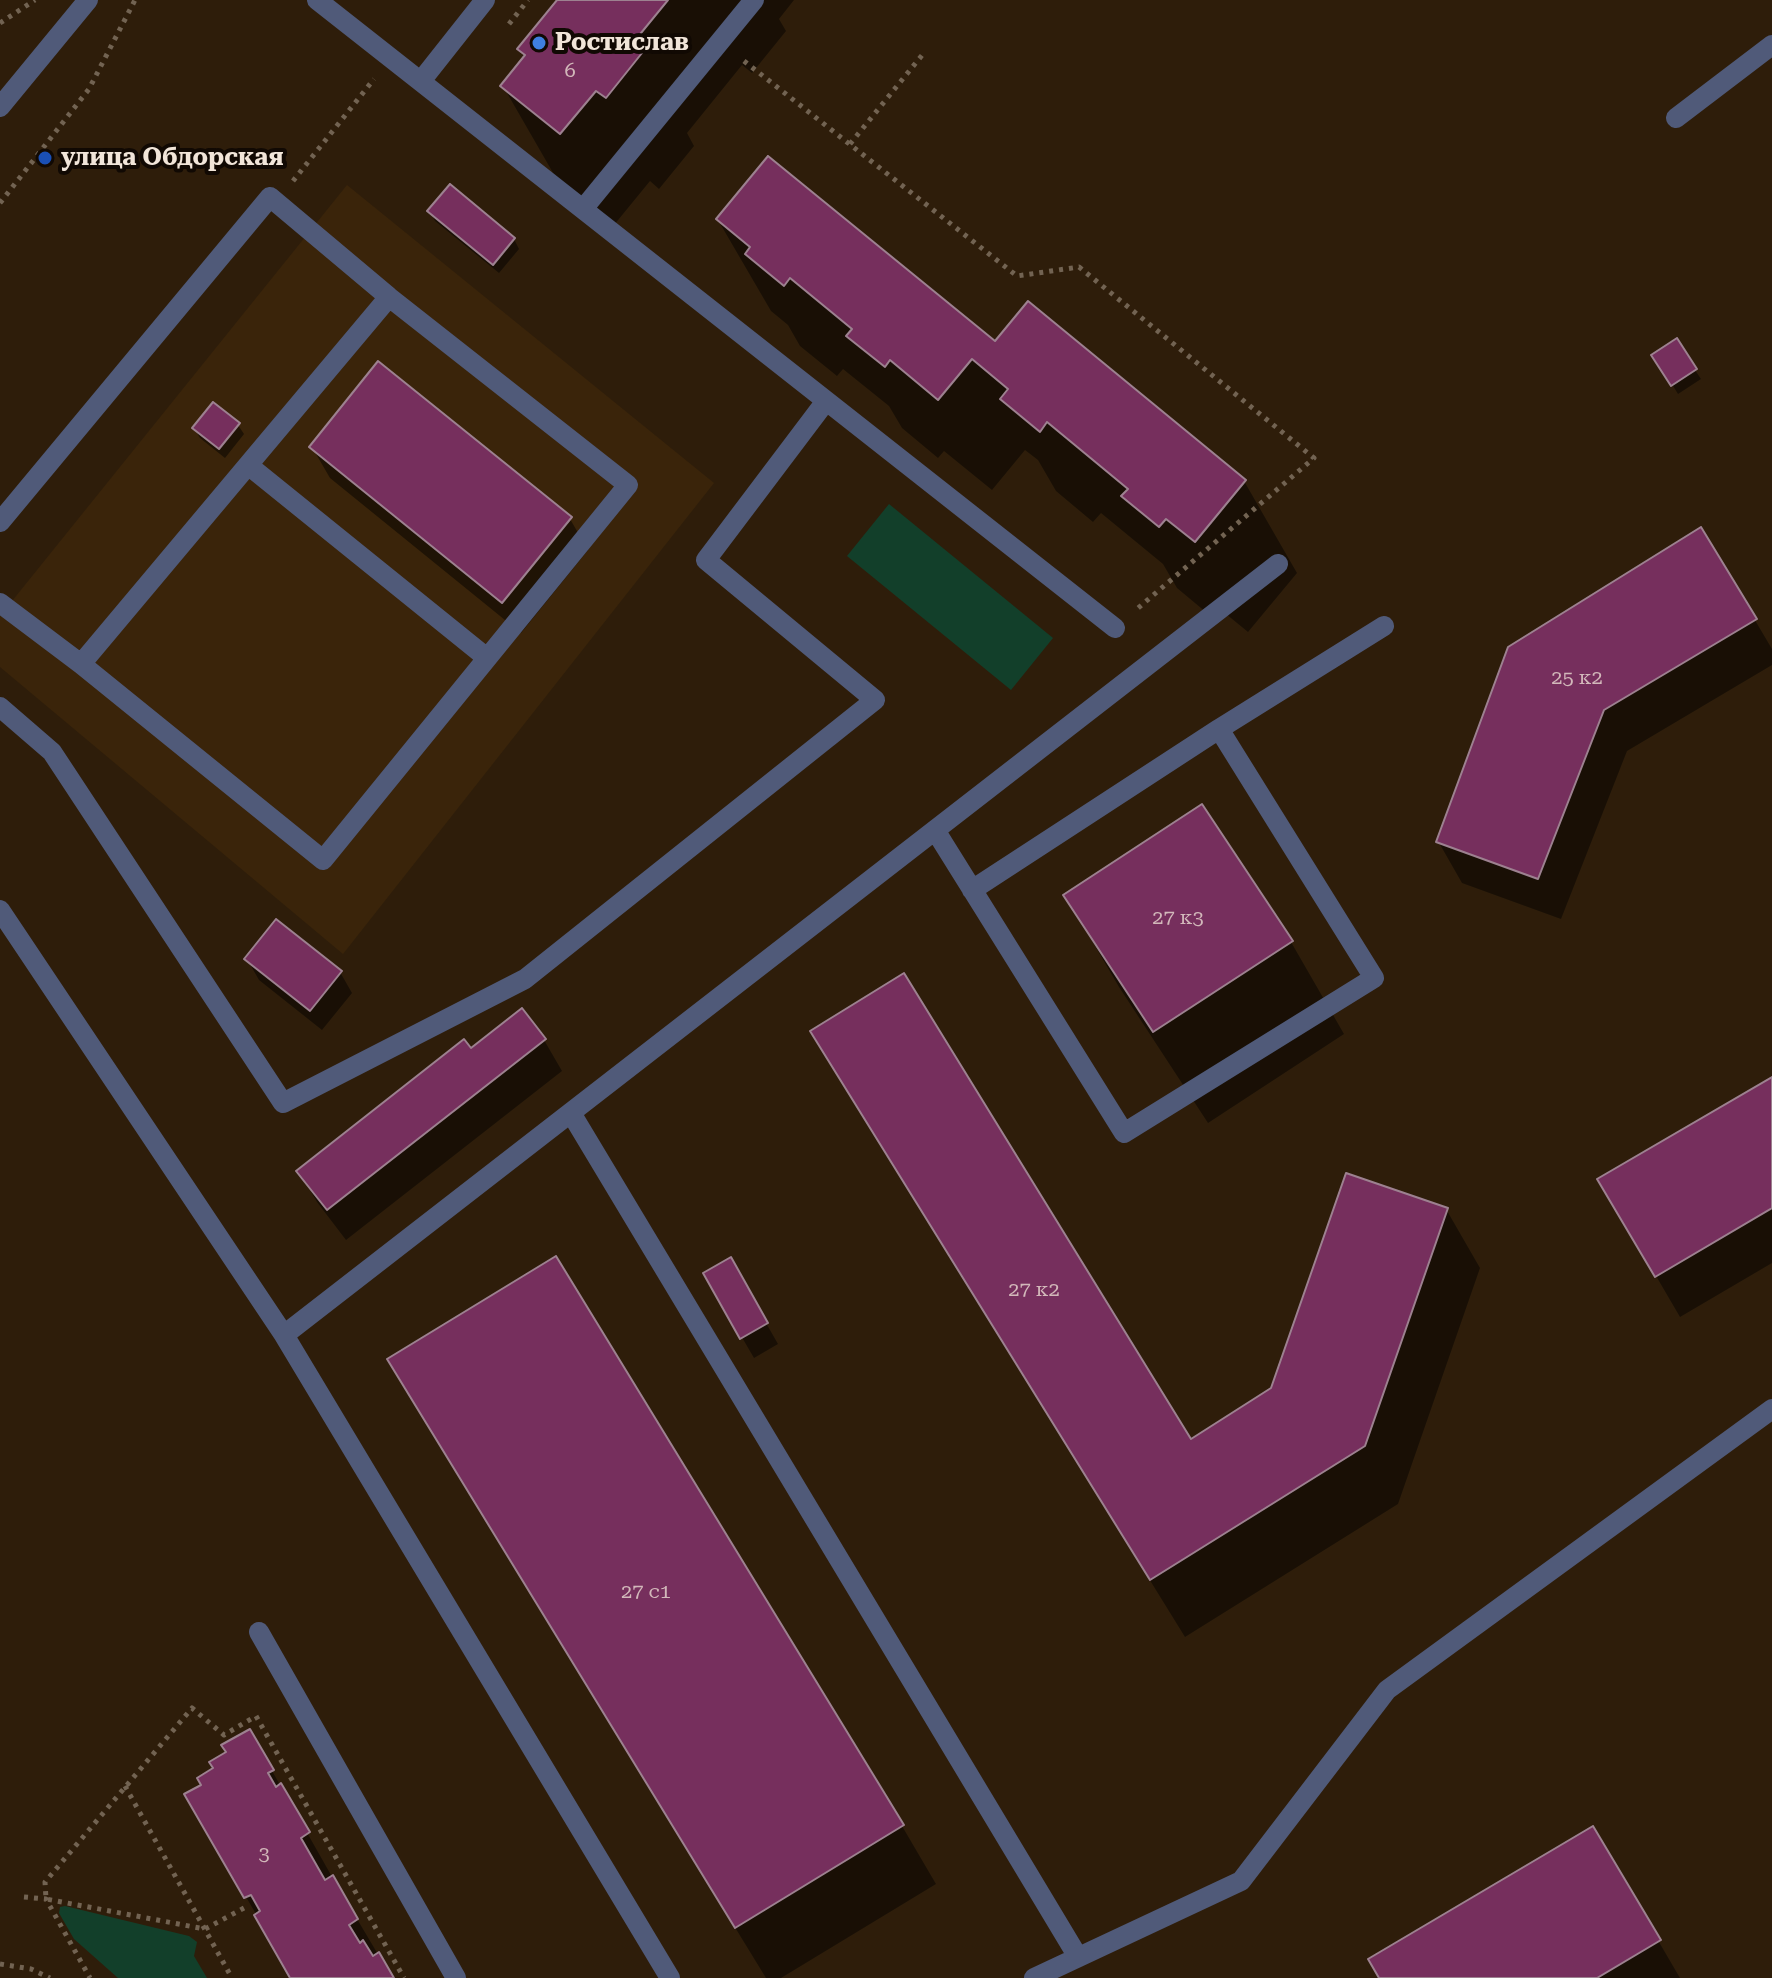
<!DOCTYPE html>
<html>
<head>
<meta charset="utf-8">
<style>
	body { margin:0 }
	canvas { display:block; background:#2e1d0a }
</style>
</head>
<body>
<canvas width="1772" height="1978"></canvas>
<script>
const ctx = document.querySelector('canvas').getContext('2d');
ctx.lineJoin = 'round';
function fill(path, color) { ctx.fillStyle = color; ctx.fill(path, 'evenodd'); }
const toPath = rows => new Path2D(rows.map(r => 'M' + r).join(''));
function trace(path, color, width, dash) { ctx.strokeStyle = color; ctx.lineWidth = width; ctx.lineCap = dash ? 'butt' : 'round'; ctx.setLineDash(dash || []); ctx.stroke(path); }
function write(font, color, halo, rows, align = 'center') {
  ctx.font = font + ' "Roboto Serif",serif'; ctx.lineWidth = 8; ctx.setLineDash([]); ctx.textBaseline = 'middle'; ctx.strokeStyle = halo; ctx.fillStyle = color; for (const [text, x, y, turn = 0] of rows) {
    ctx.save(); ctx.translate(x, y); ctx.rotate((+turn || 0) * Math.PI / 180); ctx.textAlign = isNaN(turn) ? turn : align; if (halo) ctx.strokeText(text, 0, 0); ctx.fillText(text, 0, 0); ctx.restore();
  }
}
fill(toPath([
	[347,185,714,483,343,954,0,667,0,616]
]), '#3a240a');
fill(toPath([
	[889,504,1053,638,1011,690,847,556],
	[65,1906,189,1936,197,1942,194,1956,207,1978,118,1978,74,1939,59,1913,60,1907]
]), '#123f2a');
fill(toPath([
	[559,0,794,0,779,19,786,31,752,73,742,65,687,133,694,146,659,189,650,181,614,225,556,178,503,86,525,58,520,49],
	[430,211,514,239,519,249,499,273,435,221],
	[718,220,995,344,1244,481,1297,573,1248,632,1220,609,1213,618,1177,588,1163,564,1101,513,1093,522,1056,491,1038,460,1025,450,992,490,944,451,938,458,902,428,889,406,843,369,837,376,800,346,788,325,771,311],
	[1654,355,1695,370,1701,379,1678,394],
	[238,425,244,434,225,458,200,438,194,428],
	[312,447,570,519,588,550,521,633,330,478],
	[1701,529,1772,649,1772,665,1627,751,1561,919,1462,883,1438,841],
	[1202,806,1291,942,1344,1034,1208,1123,1119,987,1066,896],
	[247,959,340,972,352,993,322,1030,259,980],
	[544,1040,562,1071,346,1240,317,1202,299,1171,471,1050],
	[1772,1079,1772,1263,1680,1317,1600,1180],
	[847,1090,1190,1441,1273,1390,1446,1209,1480,1268,1398,1504,1185,1637],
	[730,1260,778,1344,754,1358,705,1274],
	[423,1418,902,1826,936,1884,781,1978,766,1978],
	[250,1732,331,1875,392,1978,293,1978,187,1795,204,1785],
	[1593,1829,1680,1978,1381,1978]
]), '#0007');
const building = toPath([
	[557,0,668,0,632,44,642,53,606,98,596,91,560,134,500,86,525,55,517,49,557,0],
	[768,156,995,341,1028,301,1246,480,1195,542,1166,519,1159,527,1121,496,1128,489,1047,422,1040,432,1000,399,1008,389,972,359,938,400,890,360,885,367,846,336,852,329,790,278,784,286,745,254,750,247,716,219,768,156],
	[450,184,515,238,493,265,427,211,450,184],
	[1677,338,1697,369,1671,386,1651,355,1677,338],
	[378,361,572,517,502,603,309,447,378,361],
	[213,402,240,423,219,449,192,428,213,402],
	[1701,527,1757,619,1604,710,1538,879,1436,842,1508,647,1701,527],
	[1202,804,1293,941,1153,1032,1063,895,1202,804],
	[276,919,342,971,310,1011,244,959,276,919],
	[904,973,1191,1439,1271,1388,1346,1173,1448,1208,1365,1446,1150,1580,810,1031,904,973],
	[522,1008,546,1039,327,1210,296,1171,464,1039,471,1048,522,1008],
	[1772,1077,1772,1208,1655,1277,1597,1179,1772,1077],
	[556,1256,904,1825,735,1928,387,1359,556,1256],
	[731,1257,768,1323,740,1339,703,1273,731,1257],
	[250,1729,274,1770,268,1773,276,1787,281,1783,310,1832,301,1838,325,1880,333,1875,358,1919,349,1925,360,1943,363,1940,373,1956,379,1952,394,1978,290,1978,254,1915,260,1911,251,1895,244,1898,184,1794,201,1785,197,1778,213,1768,209,1762,226,1752,221,1745,250,1729],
	[1593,1826,1661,1940,1597,1978,1379,1978,1368,1959,1593,1826]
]);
fill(building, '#762f5d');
trace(building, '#9d8190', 2);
trace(toPath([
	[0,23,35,0],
	[509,24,528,0],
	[744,61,1017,276,1079,267,1314,458,1137,609],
	[850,144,923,54],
	[293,181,374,79],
	[0,203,89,89,135,0],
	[125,1786,232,1978],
	[24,1897,46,1899,90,1978],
	[244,1908,205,1929,46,1899,45,1882,192,1708,224,1735,256,1716,404,1978],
	[0,1964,31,1969,50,1978]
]), '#726352', 5, [4, 6]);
trace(toPath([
	[317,0,1115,628],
	[421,81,485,0],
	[1676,118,1772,45],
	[583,209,754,0],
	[248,465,487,658],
	[0,522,270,197,389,297,628,485,323,860,81,664,0,603],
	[81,664,389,297],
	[0,707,52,752,283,1103,525,979,875,700,706,560,826,401],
	[935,830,1124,1133,1374,978,1219,729,1384,626],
	[972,890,1219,729],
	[0,910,284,1335,670,1978],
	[571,1113,1078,1957],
	[284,1335,1278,564],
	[259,1632,456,1978],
	[1034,1978,1241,1881,1387,1690,1772,1409]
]), '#505a79', 20);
trace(toPath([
	[0,107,88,0]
]), '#505a79', 20);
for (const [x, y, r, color] of [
	[539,43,8,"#3f7fe0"],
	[45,158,8,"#1a4fb4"]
]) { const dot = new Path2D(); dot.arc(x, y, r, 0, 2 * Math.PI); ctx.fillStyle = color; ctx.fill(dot); trace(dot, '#110903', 3); }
write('20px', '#d2b8ba', null, [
	["6",570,71],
	["25 к2",1577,678],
	["27 к3",1178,918],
	["27 к2",1034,1290],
	["27 с1",646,1592],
	["3",264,1854]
]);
write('bold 24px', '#f1e5d9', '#110903', [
	["Ростислав",555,43],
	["улица Обдорская",61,158]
], 'left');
</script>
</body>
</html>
